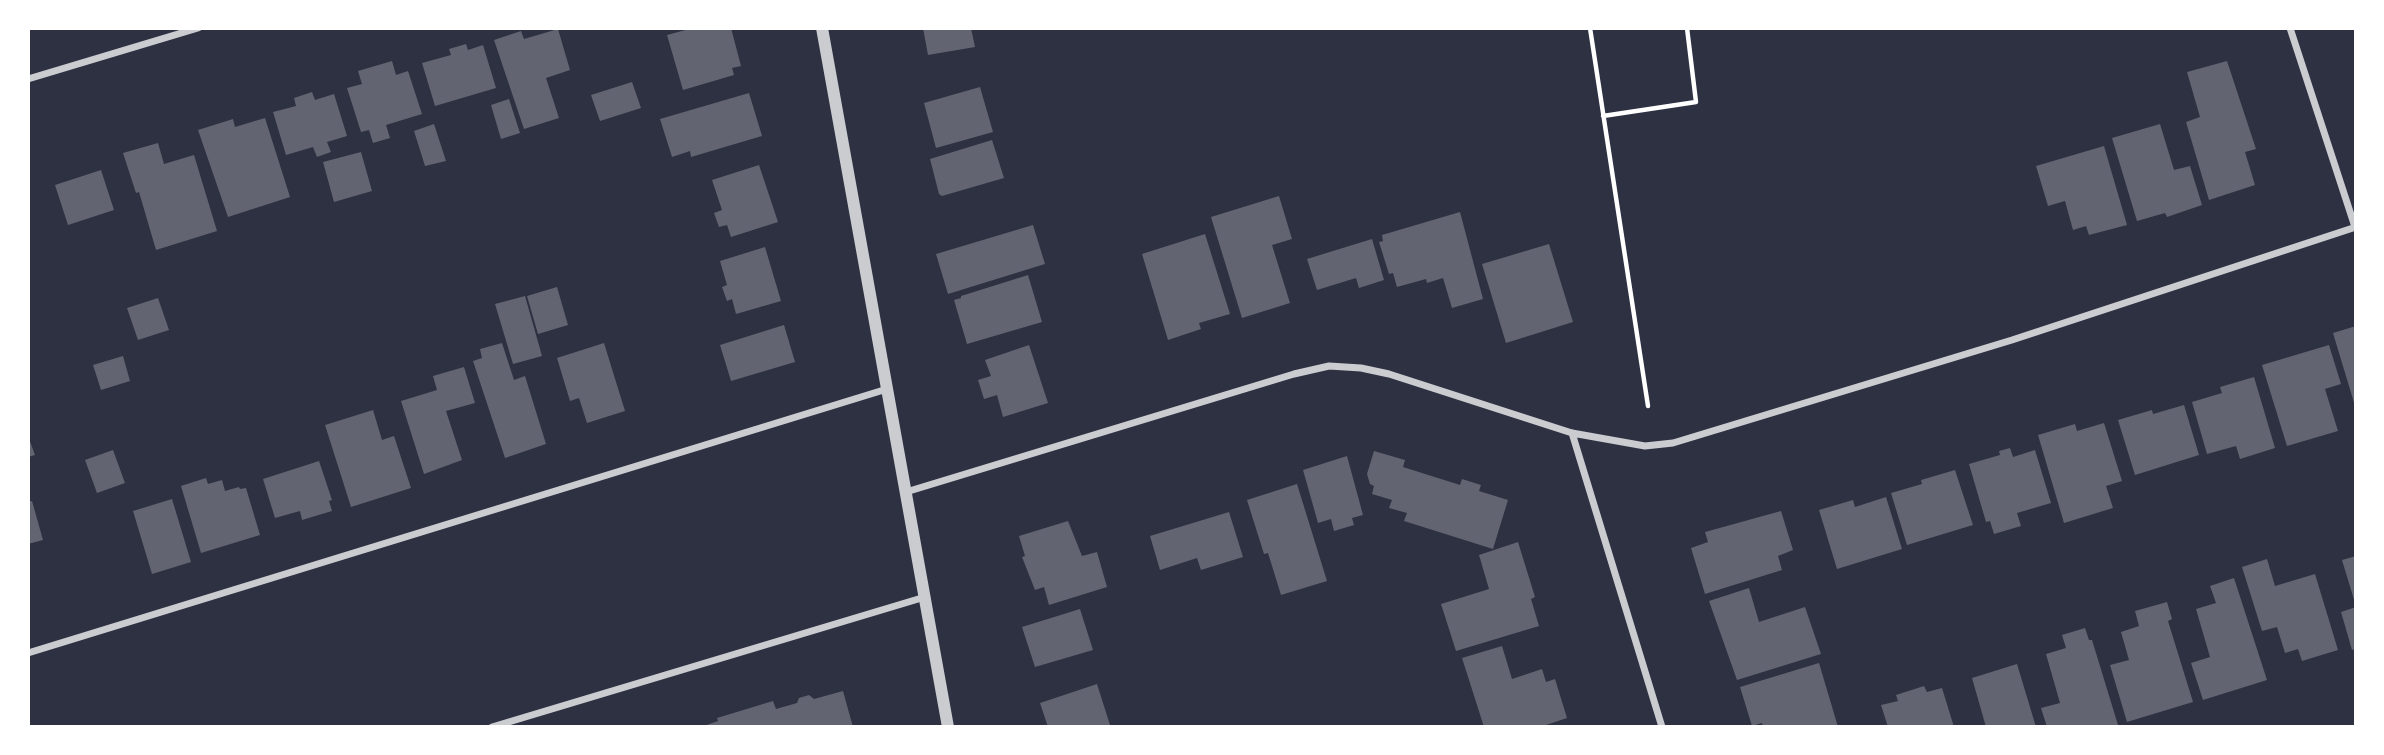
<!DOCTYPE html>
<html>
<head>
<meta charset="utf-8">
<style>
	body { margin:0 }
	#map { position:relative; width:2384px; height:755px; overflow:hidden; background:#2d3142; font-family:"Times New Roman",serif }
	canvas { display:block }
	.frame { position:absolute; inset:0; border:30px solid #fff; pointer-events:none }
</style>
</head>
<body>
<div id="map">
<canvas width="2384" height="755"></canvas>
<div class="frame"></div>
</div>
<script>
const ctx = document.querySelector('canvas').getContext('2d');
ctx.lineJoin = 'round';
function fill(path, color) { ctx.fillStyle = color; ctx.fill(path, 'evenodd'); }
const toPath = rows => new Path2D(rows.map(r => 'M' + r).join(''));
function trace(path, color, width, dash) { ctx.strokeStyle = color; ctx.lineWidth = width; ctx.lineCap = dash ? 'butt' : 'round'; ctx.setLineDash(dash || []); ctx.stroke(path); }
fill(toPath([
	[693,28,731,28,741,66,732,68,734,75,683,90,667,35],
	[923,28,971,28,975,47,928,55],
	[558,29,570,70,546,78,559,118,524,129,494,40,521,31,524,39],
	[466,44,468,50,483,45,496,88,435,106,422,63,451,55,449,49],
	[392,61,396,75,408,71,422,114,386,125,390,138,373,143,369,130,361,132,347,88,362,84,358,71],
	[2227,61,2256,149,2245,152,2255,185,2209,200,2186,122,2200,117,2187,72],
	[632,82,641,108,600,121,591,95],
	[980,87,993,132,936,148,924,103],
	[312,92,315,100,334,94,347,136,327,142,331,152,317,157,313,147,286,155,273,112,296,106,294,98],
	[749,93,762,136,691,157,690,151,672,157,660,119],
	[509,99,520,133,501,139,491,105],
	[265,118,290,197,228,217,198,130,233,119,235,127],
	[434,124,446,161,425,166,414,131],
	[2160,124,2174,170,2190,166,2202,205,2167,217,2165,213,2137,221,2112,138],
	[992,140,1004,178,942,196,939,194,930,159],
	[158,143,164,164,194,155,217,231,156,250,139,192,136,193,123,153],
	[2104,146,2127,225,2089,235,2086,226,2073,230,2065,201,2048,206,2036,166],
	[361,152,372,191,334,202,323,162],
	[759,165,778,222,731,237,727,225,719,227,714,213,722,210,712,180],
	[101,170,114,210,68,225,55,185],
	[1279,196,1292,239,1272,245,1290,303,1242,318,1211,217],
	[1460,212,1483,299,1452,308,1443,278,1427,283,1426,279,1397,287,1393,273,1389,274,1379,242,1383,241,1382,235],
	[1033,225,1045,264,948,294,936,254],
	[1205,234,1230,314,1199,323,1201,329,1168,340,1142,254],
	[1372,239,1384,280,1359,288,1356,278,1317,290,1307,259],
	[1549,244,1573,322,1506,343,1482,264],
	[765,247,781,301,736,314,732,299,727,301,722,287,727,285,720,261],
	[1028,275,1042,322,967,344,954,300,961,298,961,296],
	[557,287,568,325,538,334,527,296],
	[525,296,542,356,513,364,495,304],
	[158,298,169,330,138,340,127,308],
	[784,325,795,362,731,381,720,345],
	[2356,326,2356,406,2355,406,2333,333],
	[502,343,514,380,525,376,546,444,505,458,473,361,482,358,480,349],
	[604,343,625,411,587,423,579,398,570,401,557,358],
	[1029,345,1048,403,1003,417,997,395,984,399,978,380,991,376,985,360],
	[2329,345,2341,384,2325,389,2338,431,2287,446,2262,365],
	[123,356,130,381,101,390,93,365],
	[464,367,475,403,446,411,462,460,424,474,401,401,437,390,433,376],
	[2254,377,2275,448,2240,459,2236,446,2207,454,2192,402,2222,393,2220,387],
	[2184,405,2199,455,2135,475,2118,420,2152,410,2153,414],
	[373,410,382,440,394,436,411,488,351,507,325,425],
	[2104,423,2122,481,2106,486,2113,508,2064,523,2038,435,2075,424,2077,431],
	[28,436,35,455,28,457],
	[2010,448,2013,457,2035,450,2051,503,2017,513,2021,526,1994,534,1990,521,1986,522,1969,464,2000,455,1999,451],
	[113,450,125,483,97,493,85,460],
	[1374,451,1405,460,1403,467,1460,485,1462,479,1481,485,1479,491,1508,500,1493,549,1404,521,1407,513,1389,508,1392,500,1372,494,1374,486,1370,484,1367,474],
	[1347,456,1363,515,1352,518,1354,525,1334,531,1331,519,1318,523,1303,470],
	[319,461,332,500,329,501,332,511,302,520,300,511,275,518,263,479],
	[1955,470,1973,525,1907,545,1891,493,1922,484,1921,480],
	[206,478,208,484,222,480,225,491,239,487,240,489,246,488,260,535,201,553,181,486],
	[1297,484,1327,581,1281,595,1268,553,1264,554,1247,500],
	[1886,497,1902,549,1837,569,1819,510,1853,500,1855,507],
	[172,499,191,562,152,574,133,511],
	[32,501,43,540,28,544,28,502],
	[1781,511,1793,550,1778,556,1782,570,1705,594,1691,548,1708,542,1705,532],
	[1229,512,1243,557,1201,570,1197,558,1160,570,1150,536],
	[1068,521,1082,556,1097,552,1107,587,1049,605,1044,587,1035,590,1022,557,1025,556,1019,536],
	[1518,542,1535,597,1531,599,1539,626,1456,651,1441,604,1489,589,1479,555],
	[2356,556,2356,603,2355,603,2342,560],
	[2267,559,2275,586,2315,574,2338,650,2302,661,2298,649,2285,653,2277,627,2262,631,2242,567],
	[2234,578,2267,680,2203,700,2191,663,2210,657,2196,609,2216,603,2210,586],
	[1749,588,1759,622,1805,607,1821,654,1737,680,1709,601],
	[2167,602,2172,619,2168,621,2193,702,2127,722,2110,665,2129,660,2121,632,2139,626,2135,611],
	[2356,607,2356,649,2352,650,2341,612],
	[1080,609,1093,650,1035,667,1022,627],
	[2085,628,2089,640,2092,640,2118,725,2047,727,2041,708,2060,703,2046,654,2066,648,2062,635],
	[1502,646,1512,679,1542,669,1546,682,1555,679,1567,718,1540,727,1484,727,1462,658],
	[1819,663,1838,727,1763,727,1762,723,1752,726,1740,687],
	[2017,664,2036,727,1986,727,1972,678],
	[1097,684,1110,725,1103,727,1048,727,1040,703],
	[1924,686,1927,692,1942,688,1954,727,1888,727,1881,705,1898,701,1896,695],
	[843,691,853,727,701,727,718,721,717,718,773,701,776,709,797,703,799,698,809,695,814,699]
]), '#626471');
trace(toPath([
	[1590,28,1648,406],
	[1603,116,1696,102,1687,28]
]), '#fff', 4.5);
trace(toPath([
	[2290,28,2355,227],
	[28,79,198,28],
	[1572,433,1662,727],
	[906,492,1294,374,1329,366,1361,368,1389,374,1572,433,1645,446,1673,443,2012,340,2356,227],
	[28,653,887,389],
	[492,727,925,597]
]), '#caccd0', 7);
trace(toPath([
	[822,28,948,727]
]), '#caccd0', 12);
</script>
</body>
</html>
